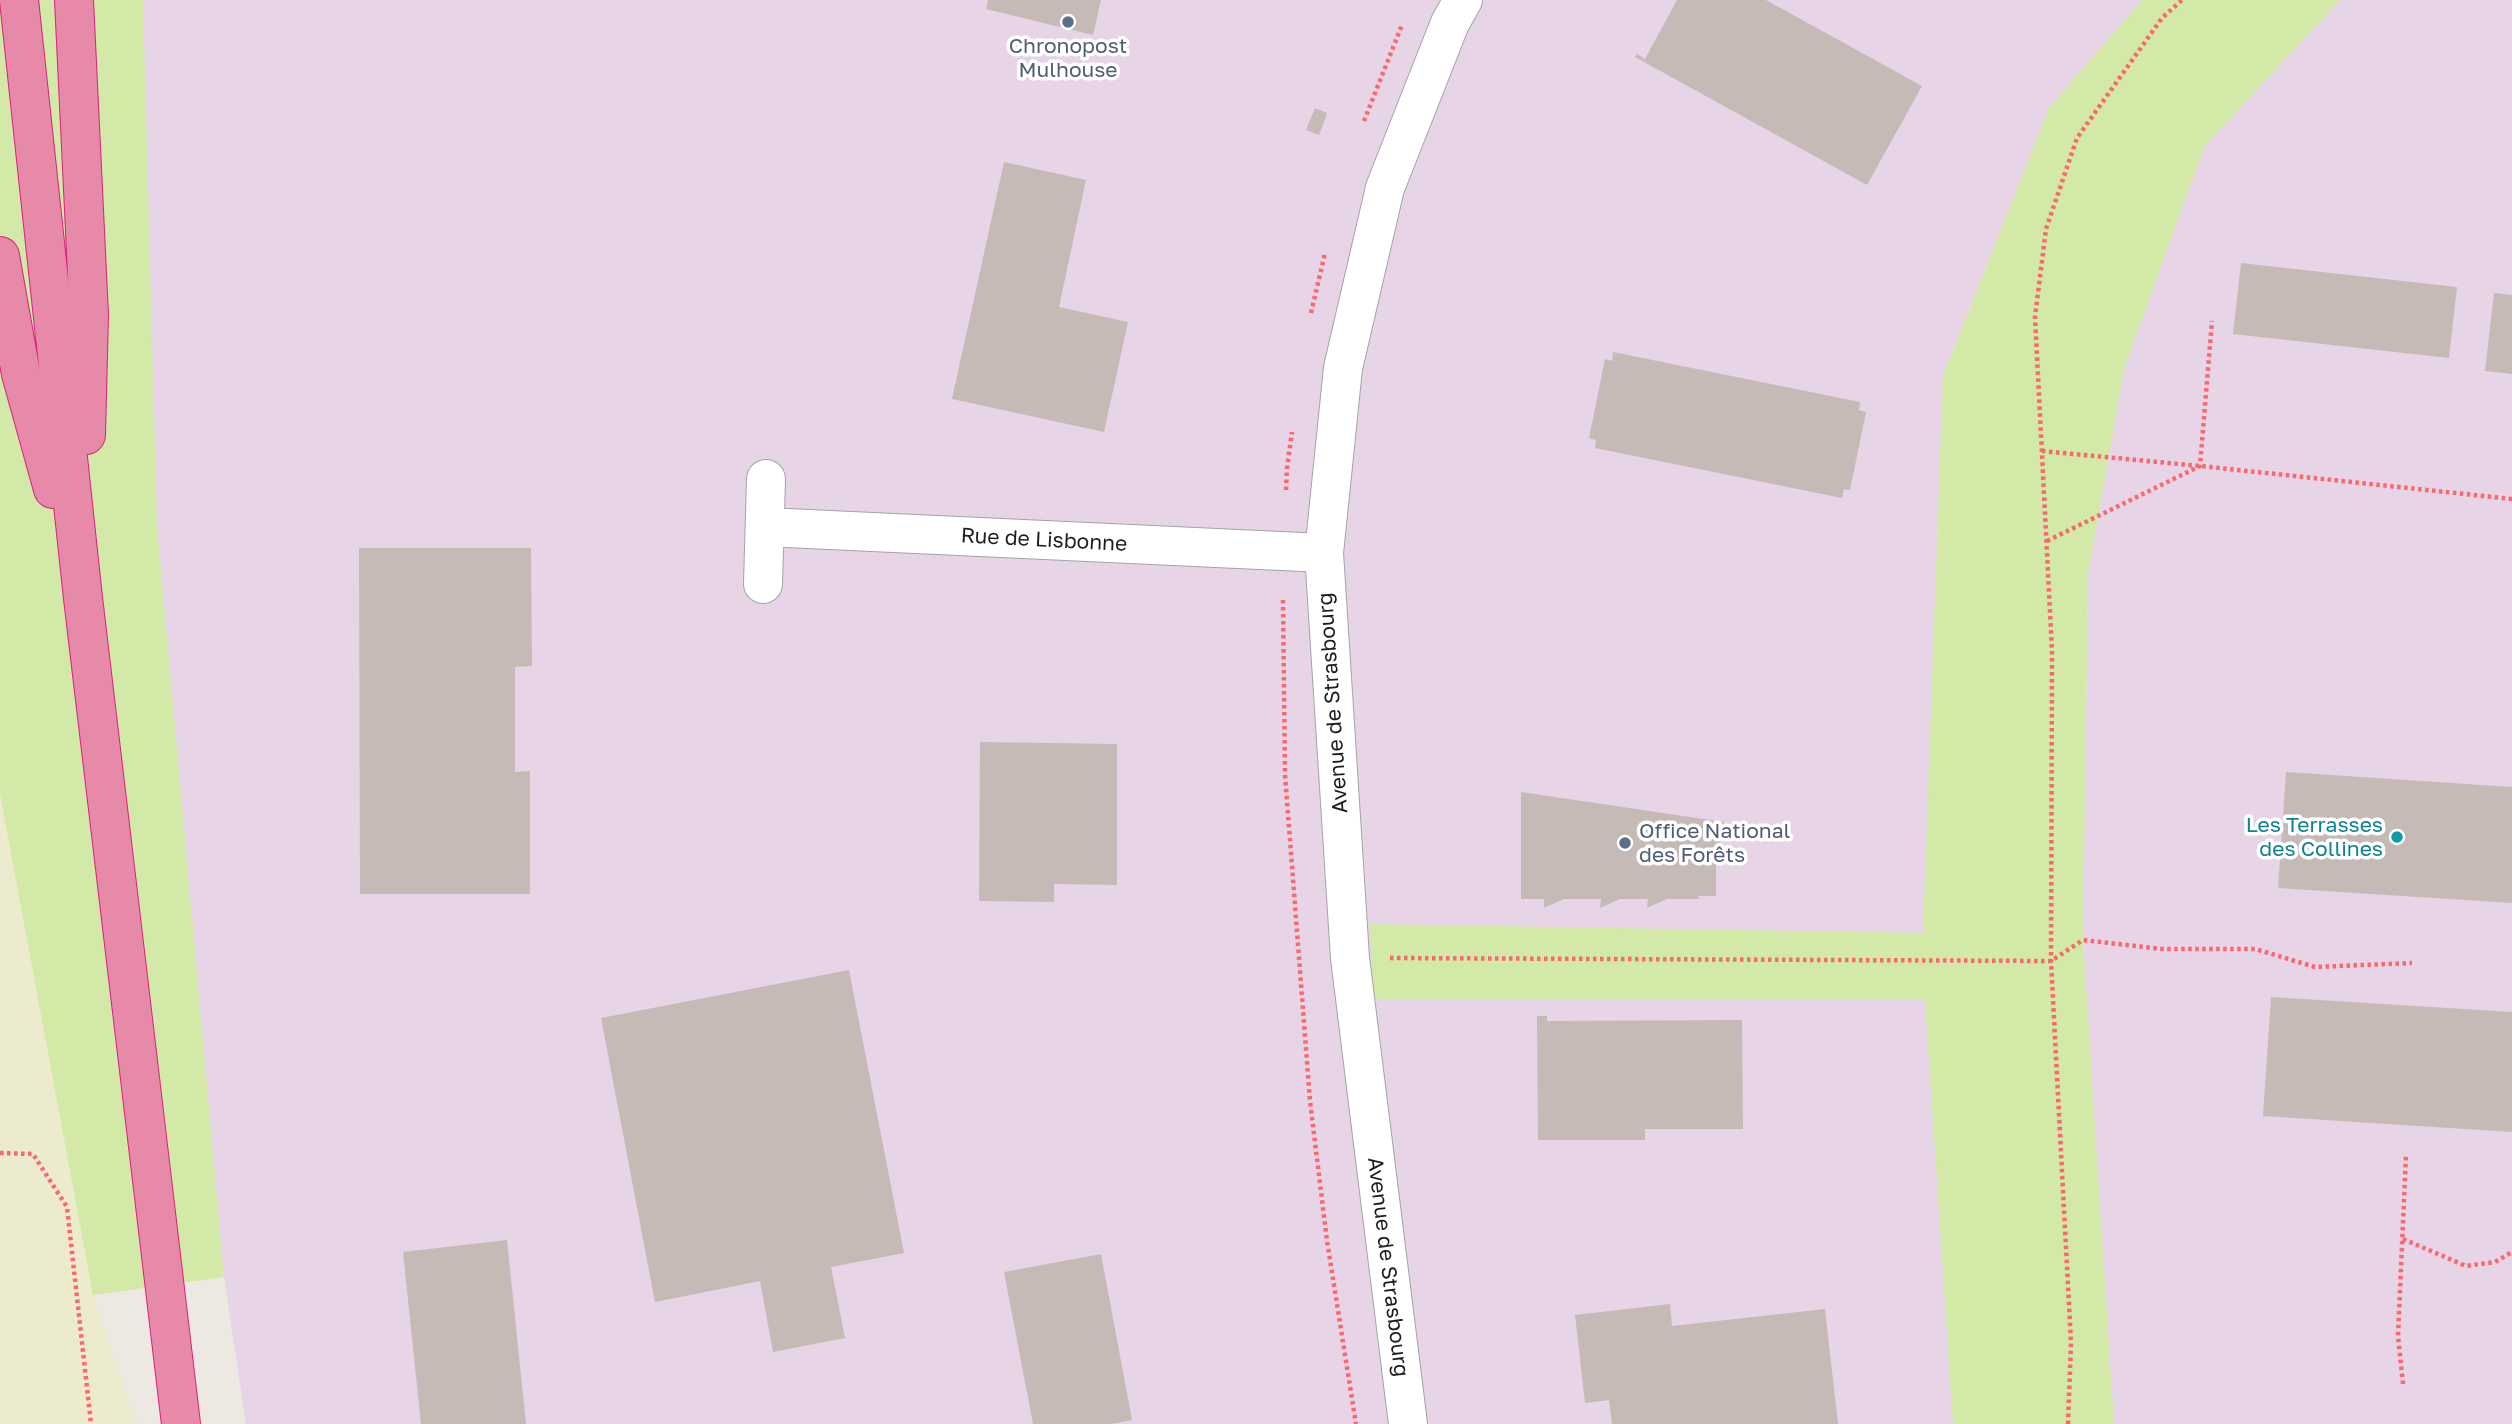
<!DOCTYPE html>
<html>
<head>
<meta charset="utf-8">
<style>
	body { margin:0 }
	canvas { display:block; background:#eee8e2 }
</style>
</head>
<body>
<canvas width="2512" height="1424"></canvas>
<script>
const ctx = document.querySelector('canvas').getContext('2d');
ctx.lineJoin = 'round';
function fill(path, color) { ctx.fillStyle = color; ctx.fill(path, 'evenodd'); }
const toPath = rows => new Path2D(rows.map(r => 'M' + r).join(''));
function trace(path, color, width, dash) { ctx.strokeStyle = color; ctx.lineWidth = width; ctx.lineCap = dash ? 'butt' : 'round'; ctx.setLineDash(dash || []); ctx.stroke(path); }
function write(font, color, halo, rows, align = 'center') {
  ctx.font = font + ' "Golos Text",sans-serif'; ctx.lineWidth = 7; ctx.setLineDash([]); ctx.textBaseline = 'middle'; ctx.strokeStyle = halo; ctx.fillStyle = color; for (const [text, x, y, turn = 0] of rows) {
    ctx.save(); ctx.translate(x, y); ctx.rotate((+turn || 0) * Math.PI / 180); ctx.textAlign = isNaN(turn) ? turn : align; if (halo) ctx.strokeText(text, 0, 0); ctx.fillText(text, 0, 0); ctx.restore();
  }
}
fill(toPath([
	[143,0,2142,0,2049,108,1943,375,1923,933,1371,925,1373,999,1925,998,1953,1424,246,1424,224,1277,157,525],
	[2340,0,2512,0,2512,1424,2114,1424,2083,940,2088,574,2124,370,2204,147]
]), '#e7d4e7');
fill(toPath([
	[0,794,93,1295,137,1424,0,1424]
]), '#edebcd');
fill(toPath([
	[0,0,143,0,157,525,224,1277,93,1295,0,794],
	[2142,0,2340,0,2204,147,2124,370,2088,574,2083,940,2114,1424,1953,1424,1925,999,1373,999,1370,924,1923,933,1943,376,2049,108]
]), '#d2e9a7');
fill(toPath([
	[988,0,1101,0,1093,35,986,9],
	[1677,0,1766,0,1922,86,1867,185,1635,57,1637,54,1645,59],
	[1315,108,1327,113,1319,135,1306,130],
	[1004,162,1086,180,1059,307,1128,322,1104,432,952,399],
	[2241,263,2457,287,2449,358,2233,334],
	[2494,293,2512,295,2512,374,2485,371],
	[1613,352,1860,402,1859,410,1866,412,1850,490,1844,489,1842,498,1595,448,1596,440,1589,438,1605,359,1612,361],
	[359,548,531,548,532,666,515,667,515,772,530,771,530,894,360,894],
	[980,742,1117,744,1117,885,1054,884,1054,902,979,901],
	[2286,772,2512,787,2512,903,2278,888],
	[1521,792,1724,822,1716,863,1716,896,1698,896,1699,899,1667,899,1647,908,1648,899,1620,899,1600,908,1601,899,1564,899,1544,908,1544,899,1521,899],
	[849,970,904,1253,831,1267,845,1338,773,1352,760,1281,655,1302,601,1018],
	[2271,997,2512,1012,2512,1132,2263,1116],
	[1537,1016,1547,1016,1547,1021,1742,1020,1743,1129,1645,1129,1645,1140,1538,1140],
	[507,1240,526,1424,421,1424,403,1252],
	[1101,1254,1132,1420,1111,1424,1033,1424,1004,1272],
	[1670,1304,1672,1326,1825,1309,1838,1424,1612,1424,1609,1400,1585,1403,1575,1315]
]), '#c6bab6');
const minor = toPath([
	[765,527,1324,553],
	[763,584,766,479],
	[1408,1424,1350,958,1324,553,1343,368,1385,188,1450,23,1463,0]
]);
const highway = toPath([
	[19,0,83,598,181,1424],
	[74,0,89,315,86,435],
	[0,256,21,374,53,489]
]);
trace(minor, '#a4a4a4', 40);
trace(highway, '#d9227c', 40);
trace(toPath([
	[1364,121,1402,25],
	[1311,313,1325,253],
	[2042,451,2200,466,2512,499],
	[1286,490,1287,468,1292,432],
	[2047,541,2200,466,2212,321],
	[1283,600,1285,775,1310,1101,1327,1241,1356,1424],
	[1390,958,2051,961,2083,940,2162,949,2255,949,2315,967,2412,963],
	[0,1153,33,1154,67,1207,91,1424],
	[2403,1239,2466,1266,2495,1262,2512,1252],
	[2403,1384,2398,1336,2406,1155],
	[2068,1424,2071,1343,2051,961,2052,651,2035,317,2046,229,2077,138,2162,18,2182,0]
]), '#fb676e', 4.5, [3.5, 3.5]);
trace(minor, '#fff', 38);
trace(highway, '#e789a8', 38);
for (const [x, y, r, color] of [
	[1068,22,7,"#5c6f8a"],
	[2397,837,7,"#0f9aa8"],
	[1625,843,7,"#5c6f8a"]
]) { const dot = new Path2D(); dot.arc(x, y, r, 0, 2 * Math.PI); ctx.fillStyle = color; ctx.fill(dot); trace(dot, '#fff', 2.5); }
write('21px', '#4e5e75', '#fff', [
	["Chronopost",1068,46],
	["Mulhouse",1068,70],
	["Office National",1639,831,"left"],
	["des Forêts",1639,855,"left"]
]);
write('21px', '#1d1d1d', '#fff', [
	["Rue de Lisbonne",1044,540,3],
	["Avenue de Strasbourg",1333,703,-94],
	["Avenue de Strasbourg",1388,1267,83]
]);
write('21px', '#0d838f', '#fff', [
	["Les Terrasses",2383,825],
	["des Collines",2383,849]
], 'right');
</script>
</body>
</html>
